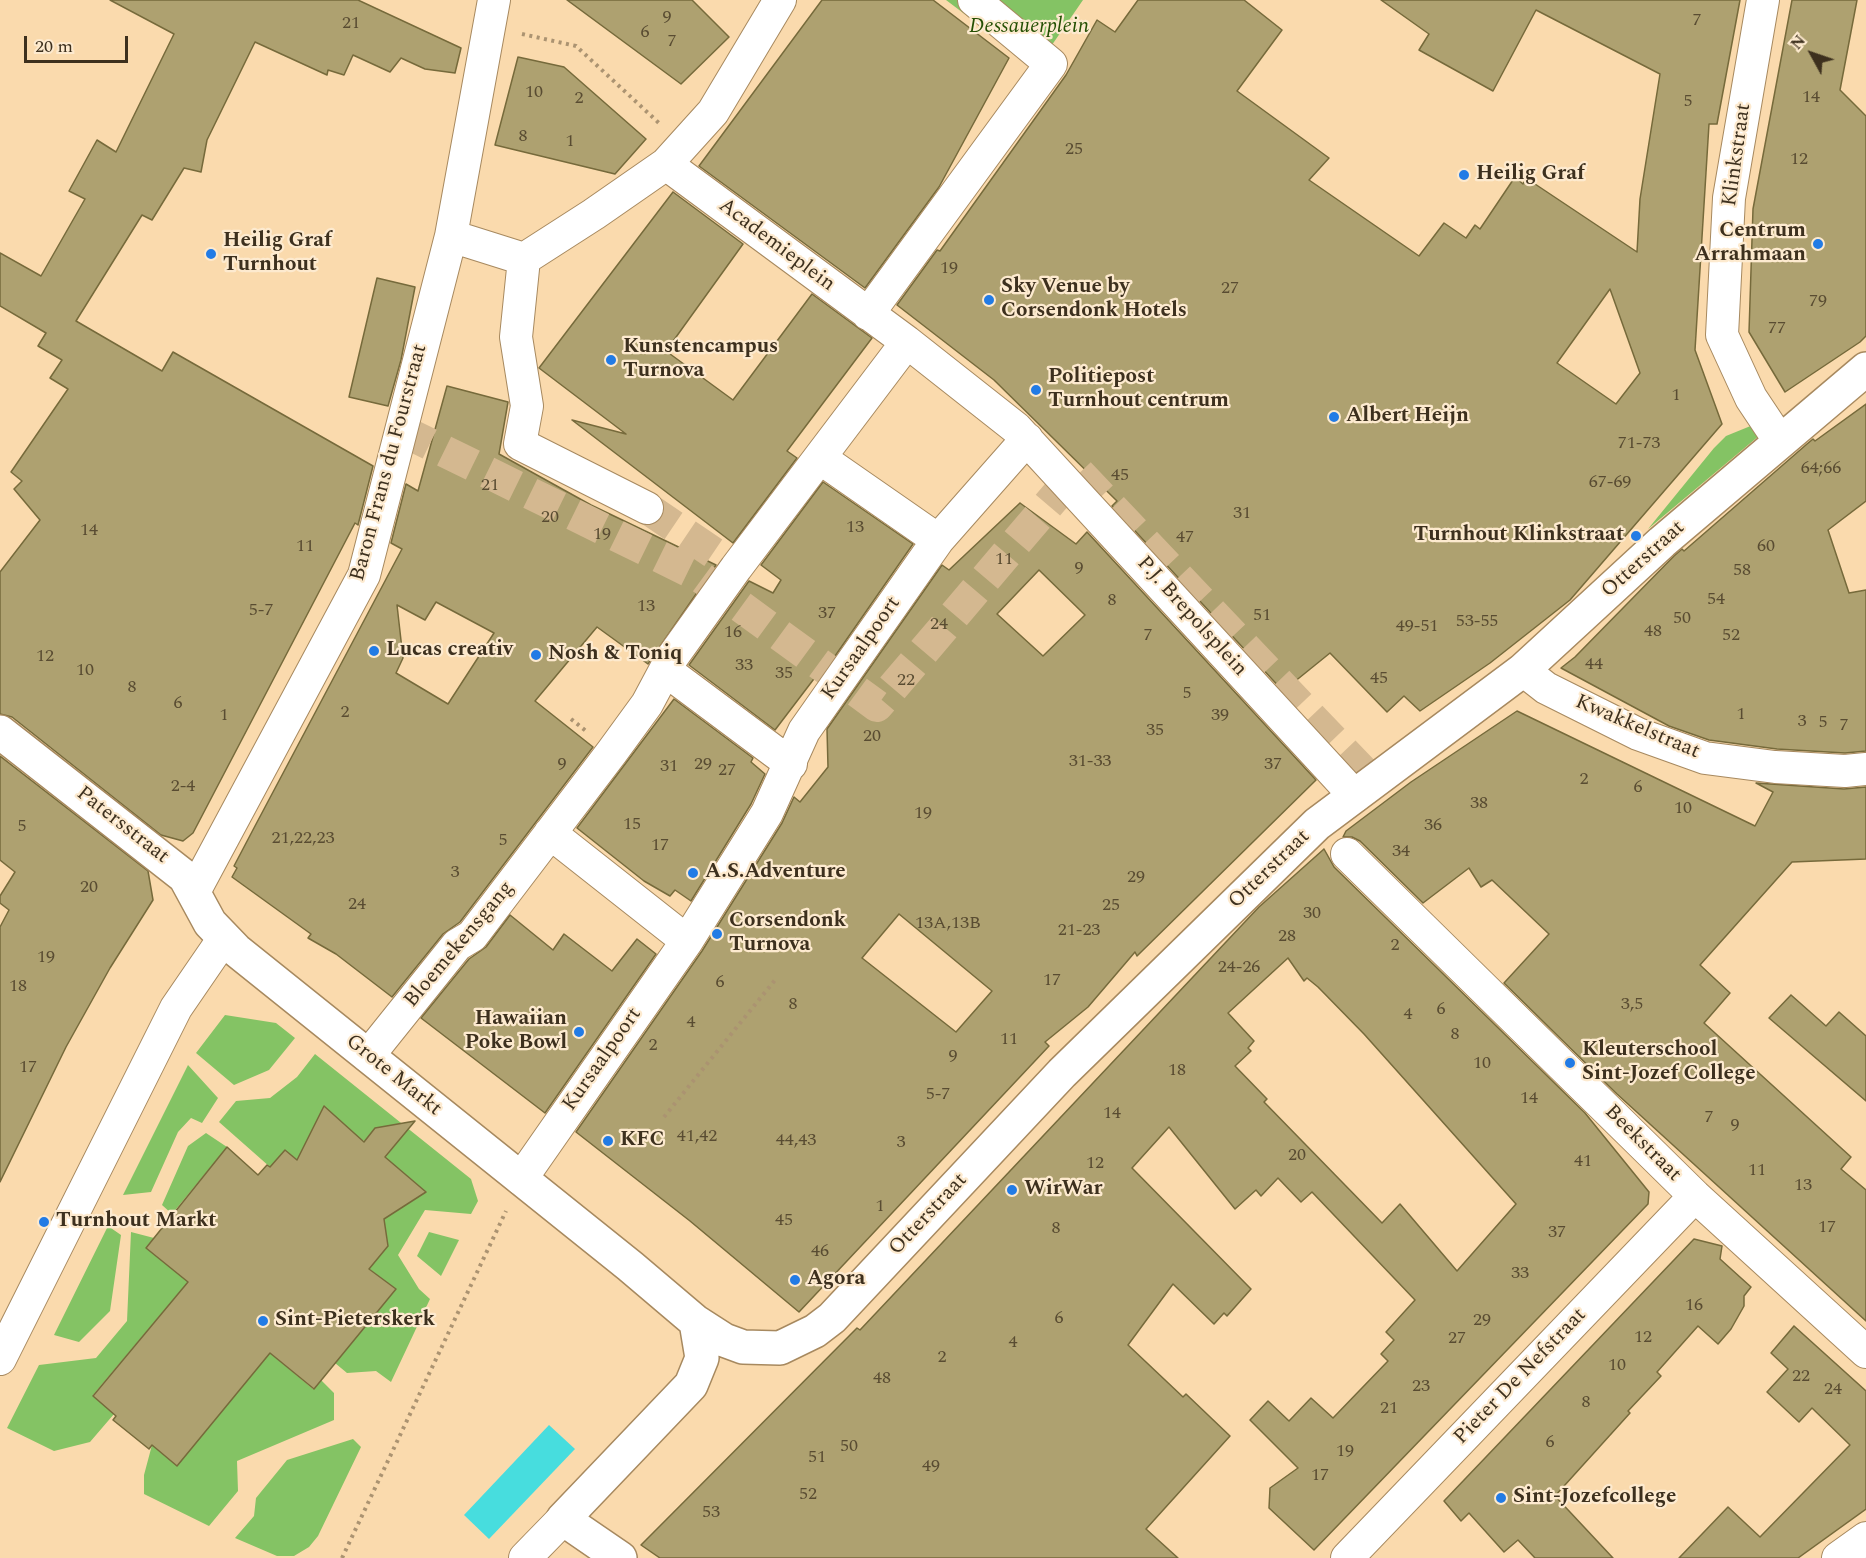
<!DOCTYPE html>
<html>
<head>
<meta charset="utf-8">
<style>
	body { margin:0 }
	#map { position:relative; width:1866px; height:1558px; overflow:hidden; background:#fadaad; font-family:Spectral,serif }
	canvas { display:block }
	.north { position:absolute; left:1782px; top:24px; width:60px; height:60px; -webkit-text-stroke:4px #fdeacf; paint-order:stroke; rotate:310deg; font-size:16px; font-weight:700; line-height:24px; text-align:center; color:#3d301e }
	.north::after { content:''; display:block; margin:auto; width:21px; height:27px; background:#3d301e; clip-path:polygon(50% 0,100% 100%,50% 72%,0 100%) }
	.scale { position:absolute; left:24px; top:36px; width:104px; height:27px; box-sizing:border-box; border:3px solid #3d301e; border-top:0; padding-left:8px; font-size:18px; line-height:21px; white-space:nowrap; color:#3d301e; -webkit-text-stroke:4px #fdeacf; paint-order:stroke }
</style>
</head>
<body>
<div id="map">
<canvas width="1866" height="1558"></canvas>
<div class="north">N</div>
<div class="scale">20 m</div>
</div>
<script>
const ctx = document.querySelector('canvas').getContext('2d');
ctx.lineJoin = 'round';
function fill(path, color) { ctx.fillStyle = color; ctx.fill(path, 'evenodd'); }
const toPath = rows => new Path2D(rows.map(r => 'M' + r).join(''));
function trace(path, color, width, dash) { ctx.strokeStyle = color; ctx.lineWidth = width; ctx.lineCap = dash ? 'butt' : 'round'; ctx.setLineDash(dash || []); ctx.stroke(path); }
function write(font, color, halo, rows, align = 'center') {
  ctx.font = font + ' Spectral,serif'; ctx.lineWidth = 4.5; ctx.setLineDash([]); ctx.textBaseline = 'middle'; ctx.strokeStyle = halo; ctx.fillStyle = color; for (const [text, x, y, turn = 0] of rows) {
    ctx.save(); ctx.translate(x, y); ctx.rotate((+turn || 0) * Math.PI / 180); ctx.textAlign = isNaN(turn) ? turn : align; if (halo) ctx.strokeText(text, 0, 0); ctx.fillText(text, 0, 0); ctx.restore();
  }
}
fill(toPath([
	[946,0,1083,0,1036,68],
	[1753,425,1760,435,1648,529,1714,448,1726,436],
	[225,1015,276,1023,295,1038,269,1070,234,1085,196,1053],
	[315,1054,471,1179,478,1201,471,1214,425,1210,398,1255,419,1289,430,1299,391,1382,376,1371,347,1373,335,1363,395,1289,362,1263,371,1255,380,1256,388,1246,386,1234,375,1226,393,1204,406,1205,417,1198,418,1185,385,1158,396,1144,395,1133,375,1128,365,1141,344,1135,339,1120,332,1113,320,1115,298,1161,285,1150,270,1167,219,1122,236,1101,270,1098,297,1077],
	[188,1065,218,1098,202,1123,191,1118,178,1132,151,1192,123,1195],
	[206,1133,227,1147,172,1214,162,1205,188,1146],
	[108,1226,121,1235,110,1311,79,1342,54,1335],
	[131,1232,154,1238,146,1248,188,1282,93,1395,114,1414,90,1442,54,1451,7,1428,39,1365,96,1358,127,1321],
	[429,1232,459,1240,441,1276,417,1256],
	[270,1353,313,1389,321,1380,334,1393,334,1420,237,1461,238,1491,209,1526,144,1494,144,1475,152,1445,176,1465],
	[353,1439,361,1447,318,1536,309,1547,294,1556,277,1556,235,1538,254,1516,256,1498,287,1460]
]), '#84c364');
fill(toPath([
	[549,1425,575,1449,489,1539,464,1515]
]), '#47ddde');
const building = toPath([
	[110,0,358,0,461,48,455,73,425,69,401,58,390,72,353,55,344,75,328,70,327,75,255,42,207,140,201,172,184,168,152,220,142,215,76,321,162,371,173,352,373,466,358,525,355,523,193,833,183,841,161,835,12,717,0,714,0,572,40,520,14,489,22,481,11,472,68,389,50,378,62,360,38,346,46,333,0,306,0,253,41,276,85,199,69,191,97,140,116,152,174,34,110,0],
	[567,0,692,0,729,37,681,84,567,0],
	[822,0,933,0,1009,58,939,187,865,288,699,166,822,0],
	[1138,0,1244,0,1282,30,1237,91,1329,158,1309,180,1419,256,1444,223,1466,238,1475,225,1480,229,1515,177,1523,184,1526,178,1637,252,1640,199,1660,74,1536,10,1493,91,1419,50,1429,34,1381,0,1740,0,1717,124,1709,124,1695,350,1722,424,1570,600,1490,663,1420,711,1404,696,1387,712,1330,653,1283,691,1112,506,1117,501,994,380,897,305,937,250,940,251,1066,75,1097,20,1115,32,1138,0],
	[1610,289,1640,373,1616,404,1557,363,1610,289],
	[1792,0,1857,0,1840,90,1866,116,1866,336,1860,342,1785,392,1749,332,1753,209,1792,0],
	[518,57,564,67,646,139,615,174,495,145,518,57],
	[673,192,743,244,666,351,733,400,812,294,872,338,787,451,797,458,733,543,572,420,626,434,539,368,673,192],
	[377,278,415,287,401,360,388,406,349,397,377,278],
	[447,386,508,402,499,454,591,505,716,565,648,664,597,627,535,701,593,747,460,922,443,934,392,997,336,954,308,938,311,934,232,877,237,868,234,866,255,826,402,549,391,543,406,484,418,491,447,386],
	[436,602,494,633,448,704,396,673,403,658,397,605,425,620,436,602],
	[1866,404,1866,501,1828,530,1849,593,1866,590,1866,751,1845,753,1777,749,1709,740,1669,726,1561,668,1575,657,1674,556,1682,549,1684,551,1807,444,1813,439,1815,441,1866,404],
	[823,482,913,544,826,669,826,663,775,730,689,665,749,581,773,593,781,580,761,565,823,482],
	[1020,503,1076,544,1087,532,1316,780,1137,956,1135,952,1088,1007,1045,1042,1049,1046,799,1312,690,1221,576,1132,702,951,782,823,794,797,800,802,828,767,827,729,942,565,949,570,1020,503],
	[1039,570,1085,615,1043,656,997,614,1039,570],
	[899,914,992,991,956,1032,862,958,899,914],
	[674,699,753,758,751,762,765,774,751,804,691,901,675,890,670,896,644,881,577,828,674,699],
	[1517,711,1755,826,1773,792,1756,783,1844,789,1866,787,1866,859,1792,862,1700,965,1730,993,1704,1023,1851,1157,1841,1169,1866,1190,1866,1321,1617,1094,1504,983,1549,934,1492,880,1481,887,1469,868,1423,903,1360,841,1352,837,1343,837,1346,831,1411,782,1517,711],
	[0,756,148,871,153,900,110,968,66,1047,0,1182,0,927,9,910,0,903,0,896,15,872,0,860,0,756],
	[1324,849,1334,867,1585,1113,1649,1192,1648,1204,1314,1550,1269,1508,1270,1488,1298,1468,1250,1420,1268,1401,1289,1421,1311,1398,1333,1418,1388,1361,1381,1354,1394,1340,1386,1332,1415,1300,1312,1192,1301,1202,1278,1178,1261,1196,1256,1190,1235,1209,1169,1127,1132,1168,1251,1289,1227,1316,1224,1313,1214,1324,1173,1284,1128,1345,1183,1397,1186,1394,1230,1436,1146,1529,1178,1558,660,1558,641,1545,857,1328,860,1330,1259,907,1324,849],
	[1288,958,1304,981,1307,978,1318,987,1364,1034,1516,1204,1457,1271,1400,1204,1382,1223,1264,1102,1267,1099,1235,1066,1251,1051,1248,1048,1254,1041,1228,1013,1288,958],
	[510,915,553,950,564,934,612,971,637,939,656,954,545,1113,421,1018,469,959,486,947,510,915],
	[1791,995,1826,1026,1839,1012,1866,1036,1866,1101,1769,1018,1791,995],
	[324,1106,364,1142,375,1128,415,1121,385,1157,426,1192,384,1219,388,1246,369,1269,396,1289,314,1389,270,1353,177,1466,152,1445,149,1449,113,1420,116,1416,93,1396,188,1282,146,1248,227,1147,258,1175,267,1165,270,1167,285,1150,297,1160,324,1106],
	[1694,1239,1722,1246,1720,1259,1751,1287,1744,1296,1744,1306,1731,1329,1718,1344,1698,1326,1657,1372,1661,1376,1628,1411,1630,1413,1555,1496,1613,1558,1535,1558,1518,1540,1504,1552,1469,1513,1461,1521,1444,1501,1694,1239],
	[1794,1326,1866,1391,1866,1509,1798,1558,1679,1558,1728,1507,1760,1537,1850,1445,1812,1408,1799,1422,1767,1392,1788,1369,1771,1353,1794,1326]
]);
fill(building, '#aea170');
trace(building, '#766a3b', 1.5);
trace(toPath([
	[401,430,699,576,877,706,1077,471,1373,782],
	[647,508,724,560]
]), '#d4b890', 32, [32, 16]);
const street = toPath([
	[1763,0,1729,198,1722,335,1751,398,1779,440],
	[666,164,907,342,1016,428,1355,796],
	[451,236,524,259,594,214,666,164,713,112,780,0],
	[524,259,516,337,527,406,520,444,647,508],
	[868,314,1051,64,974,0],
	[820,458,938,540],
	[665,670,791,764],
	[1523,670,1546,688,1638,734,1705,758,1775,767,1845,771,1866,769],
	[550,833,687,941],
	[1347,854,1695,1196,1866,1352],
	[194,892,364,575,451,236,494,0],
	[368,1056,457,945,472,936,612,752,647,704,671,659,736,568,907,342],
	[521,1179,687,941,767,813,804,731,938,540,1027,439],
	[0,1359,176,1008,224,938],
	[525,1558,563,1519],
	[1347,1558,1695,1196],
	[1838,1558,1866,1538]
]);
const secondary = toPath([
	[0,732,185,877,210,923,236,950,630,1266,696,1322,724,1340,743,1347,780,1348,815,1331,832,1318,1062,1073,1317,824,1523,670,1662,542,1866,369],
	[620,1558,563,1519,691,1385,702,1358,696,1322]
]);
trace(street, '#a7895f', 34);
trace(secondary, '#a7895f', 36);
trace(toPath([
	[522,34,576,46,660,124],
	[571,719,586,731],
	[664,1117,775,980],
	[342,1558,506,1211]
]), '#ab9371', 4, [3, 4.5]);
trace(street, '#fff', 32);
trace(secondary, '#fff', 33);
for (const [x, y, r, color] of [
	[1464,175,6,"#227be5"],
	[1818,244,6,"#227be5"],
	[211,254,6,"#227be5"],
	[989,300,6,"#227be5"],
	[611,360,6,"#227be5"],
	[1036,390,6,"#227be5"],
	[1334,417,6,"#227be5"],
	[1636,536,6,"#227be5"],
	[374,651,6,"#227be5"],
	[536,655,6,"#227be5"],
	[693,873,6,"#227be5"],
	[717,934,6,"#227be5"],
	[579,1032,6,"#227be5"],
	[1570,1063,6,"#227be5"],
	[608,1141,6,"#227be5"],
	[1012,1190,6,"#227be5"],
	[44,1222,6,"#227be5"],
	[795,1280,6,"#227be5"],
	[263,1321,6,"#227be5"],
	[1501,1498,6,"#227be5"]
]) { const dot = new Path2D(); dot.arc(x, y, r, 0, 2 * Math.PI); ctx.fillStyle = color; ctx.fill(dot); trace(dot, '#fdeacf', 2); }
write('18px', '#594c32', null, [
	["9",667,18],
	["7",1697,21],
	["21",351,24],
	["6",645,33],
	["7",672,42],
	["10",534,93],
	["14",1811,98],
	["2",579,99],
	["5",1688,102],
	["8",523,137],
	["1",570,142],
	["25",1074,150],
	["12",1799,160],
	["19",949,269],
	["27",1230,289],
	["79",1818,302],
	["77",1777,329],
	["1",1676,396],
	["71-73",1639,444],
	["64;66",1821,469],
	["45",1120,476],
	["67-69",1610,483],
	["21",490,486],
	["31",1242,514],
	["20",550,518],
	["13",855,528],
	["14",89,531],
	["19",602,535],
	["47",1185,538],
	["11",305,547],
	["60",1766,547],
	["11",1004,560],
	["9",1079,569],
	["58",1742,571],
	["54",1716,600],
	["8",1112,601],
	["13",646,607],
	["5-7",261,611],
	["37",827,614],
	["51",1262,616],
	["50",1682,619],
	["53-55",1477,622],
	["24",939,625],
	["49-51",1417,627],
	["48",1653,632],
	["16",733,633],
	["7",1148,636],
	["52",1731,636],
	["12",45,657],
	["44",1594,665],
	["33",744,666],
	["10",85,671],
	["35",784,674],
	["45",1379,679],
	["22",906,681],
	["8",132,688],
	["5",1187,694],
	["6",178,704],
	["2",345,713],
	["1",1741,715],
	["1",224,716],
	["39",1220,716],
	["3",1802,722],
	["5",1823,723],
	["7",1844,726],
	["35",1155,731],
	["20",872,737],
	["31-33",1090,762],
	["9",562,765],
	["29",703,765],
	["37",1273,765],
	["31",669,767],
	["27",727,771],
	["2",1584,780],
	["2-4",183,787],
	["6",1638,788],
	["38",1479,804],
	["10",1683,809],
	["19",923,814],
	["15",632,825],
	["36",1433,826],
	["5",22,827],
	["21,22,23",303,839],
	["5",503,841],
	["17",660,846],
	["34",1401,852],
	["3",455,873],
	["29",1136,878],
	["20",89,888],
	["24",357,905],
	["25",1111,906],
	["30",1312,914],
	["13A,13B",948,924],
	["21-23",1079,931],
	["28",1287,937],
	["2",1395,946],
	["19",46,958],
	["24-26",1239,968],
	["17",1052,981],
	["6",720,983],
	["18",18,987],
	["8",793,1005],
	["3,5",1632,1005],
	["6",1441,1010],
	["4",1408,1015],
	["4",691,1023],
	["8",1455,1035],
	["11",1009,1040],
	["2",653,1046],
	["9",953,1057],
	["10",1482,1064],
	["17",28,1068],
	["18",1177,1071],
	["5-7",938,1095],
	["14",1529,1099],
	["14",1112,1114],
	["7",1709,1118],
	["9",1735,1126],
	["41,42",697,1137],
	["44,43",796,1141],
	["3",901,1143],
	["20",1297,1156],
	["41",1583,1162],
	["12",1095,1164],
	["11",1757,1171],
	["13",1803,1186],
	["1",880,1207],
	["45",784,1221],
	["17",1827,1228],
	["8",1056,1229],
	["37",1557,1233],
	["46",820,1252],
	["33",1520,1274],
	["16",1694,1306],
	["6",1059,1319],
	["29",1482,1321],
	["12",1643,1338],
	["27",1457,1339],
	["4",1013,1343],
	["2",942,1358],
	["10",1617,1366],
	["22",1801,1377],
	["48",882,1379],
	["23",1421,1387],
	["24",1833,1390],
	["8",1586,1403],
	["21",1389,1409],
	["6",1550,1443],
	["50",849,1447],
	["19",1345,1452],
	["51",817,1458],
	["49",931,1467],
	["17",1320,1476],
	["52",808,1495],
	["53",711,1513]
]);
write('italic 21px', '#244f03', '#fdeacf', [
	["Dessauerplein",1029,28]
]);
write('21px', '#3d301e', '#fdeacf', [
	["Klinkstraat",1738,155,-82],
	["Academieplein",776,246,37],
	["Baron Frans du Fourstraat",390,463,-75],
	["Otterstraat",1644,560,-42],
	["P.J. Brepolsplein",1191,617,48],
	["Kursaalpoort",862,649,-55],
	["Kwakkelstraat",1637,728,23],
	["Patersstraat",122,826,38],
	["Otterstraat",1270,870,-44],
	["Bloemekensgang",460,945,-50],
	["Kursaalpoort",603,1060,-55],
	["Grote Markt",393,1076,39],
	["Beekstraat",1642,1144,45],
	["Otterstraat",929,1215,-47],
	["Pieter De Nefstraat",1521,1377,-46]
]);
write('bold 21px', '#3d301e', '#fdeacf', [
	["Heilig Graf",1476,175],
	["Centrum",1806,232,"right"],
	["Arrahmaan",1806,256,"right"],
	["Heilig Graf",223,242],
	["Turnhout",223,266],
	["Sky Venue by",1001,288],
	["Corsendonk Hotels",1001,312],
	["Kunstencampus",623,348],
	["Turnova",623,372],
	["Politiepost",1048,378],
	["Turnhout centrum",1048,402],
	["Albert Heijn",1346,417],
	["Turnhout Klinkstraat",1624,536,"right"],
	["Lucas creativ",386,651],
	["Nosh & Toniq",548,655],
	["A.S.Adventure",705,873],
	["Corsendonk",729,922],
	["Turnova",729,946],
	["Hawaiian",567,1020,"right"],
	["Poke Bowl",567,1044,"right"],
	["Kleuterschool",1582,1051],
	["Sint-Jozef College",1582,1075],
	["KFC",620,1141],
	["WirWar",1024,1190],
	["Turnhout Markt",56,1222],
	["Agora",807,1280],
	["Sint-Pieterskerk",275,1321],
	["Sint-Jozefcollege",1513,1498]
], 'left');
</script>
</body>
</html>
